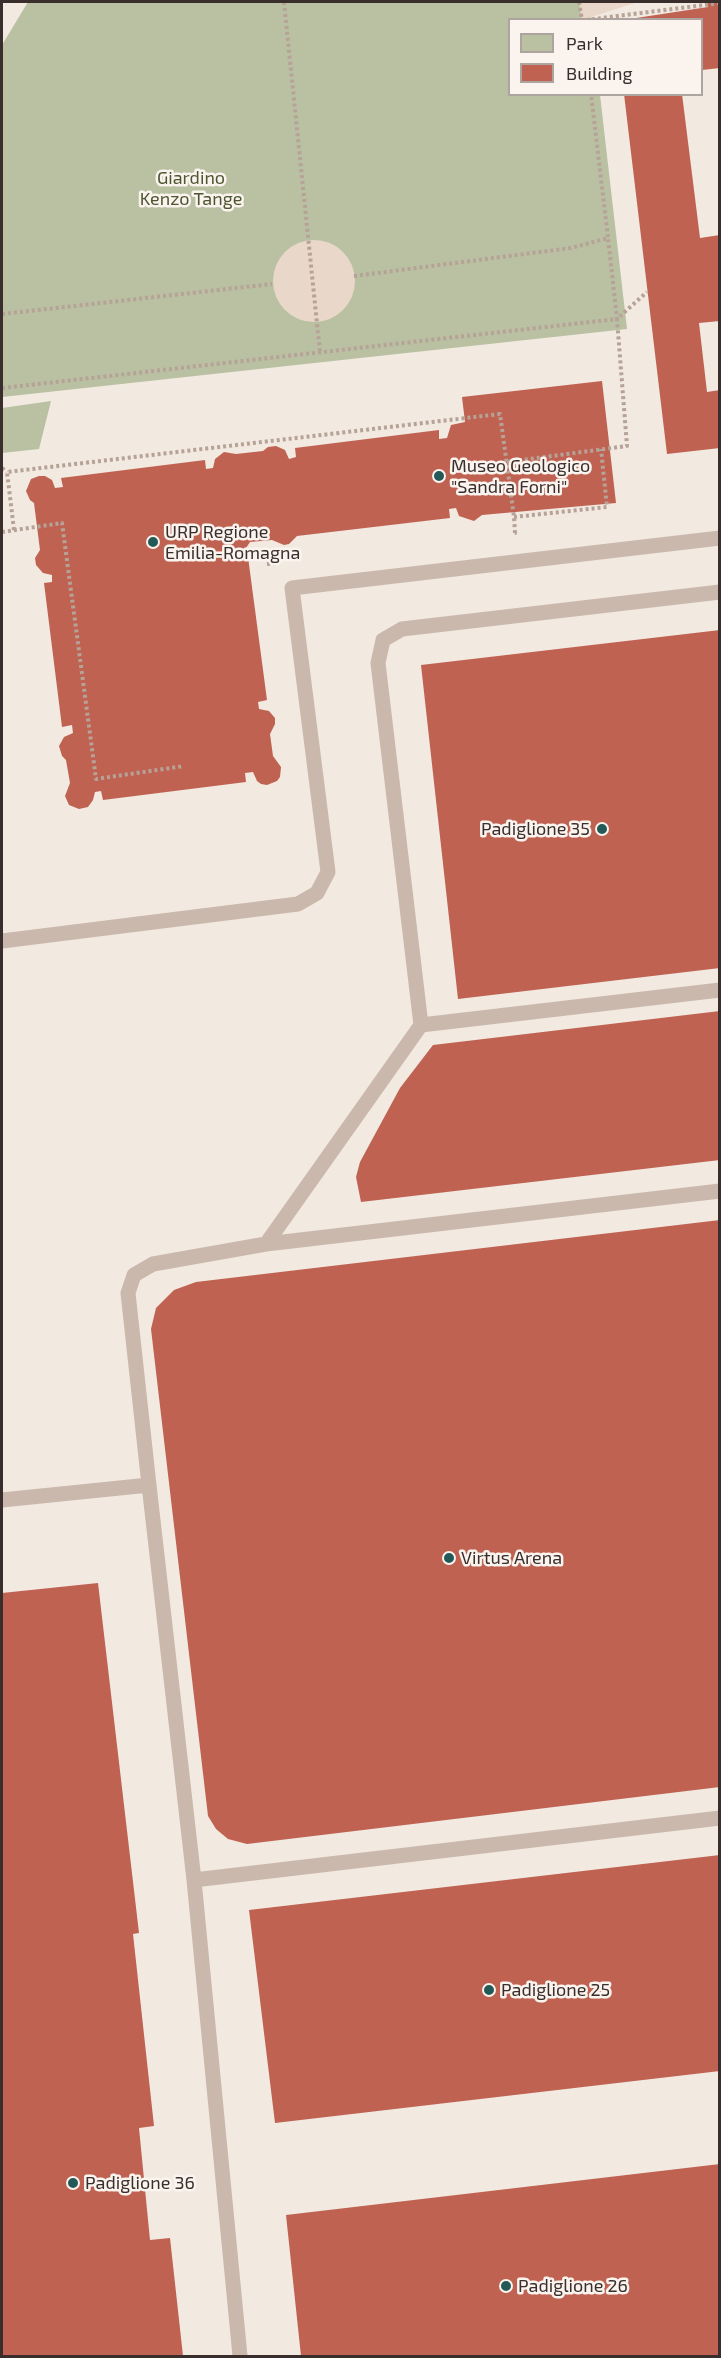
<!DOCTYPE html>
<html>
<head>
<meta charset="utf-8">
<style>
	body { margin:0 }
	#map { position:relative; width:721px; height:2358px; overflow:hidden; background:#f2e9e1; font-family:"Exo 2",sans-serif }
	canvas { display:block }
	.frame { position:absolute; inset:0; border:3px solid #392e2b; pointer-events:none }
	.legend { position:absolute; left:508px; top:18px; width:195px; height:78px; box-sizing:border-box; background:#faf3ee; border:2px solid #ada4a0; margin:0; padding:8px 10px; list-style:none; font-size:18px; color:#392e2b }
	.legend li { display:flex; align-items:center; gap:12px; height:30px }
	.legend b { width:30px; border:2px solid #ada4a0 }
</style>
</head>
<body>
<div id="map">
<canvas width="721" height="2358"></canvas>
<div class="frame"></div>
<ul class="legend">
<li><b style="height:16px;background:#b9c1a2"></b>Park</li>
<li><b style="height:16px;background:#bf6252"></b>Building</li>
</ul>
</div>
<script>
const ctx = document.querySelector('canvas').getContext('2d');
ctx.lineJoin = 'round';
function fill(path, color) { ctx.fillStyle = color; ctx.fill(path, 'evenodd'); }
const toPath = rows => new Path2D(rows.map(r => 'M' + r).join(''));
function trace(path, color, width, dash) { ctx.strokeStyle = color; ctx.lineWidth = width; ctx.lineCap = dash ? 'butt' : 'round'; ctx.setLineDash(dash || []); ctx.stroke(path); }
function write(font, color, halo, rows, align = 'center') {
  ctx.font = font + ' "Exo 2",sans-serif'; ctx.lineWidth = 5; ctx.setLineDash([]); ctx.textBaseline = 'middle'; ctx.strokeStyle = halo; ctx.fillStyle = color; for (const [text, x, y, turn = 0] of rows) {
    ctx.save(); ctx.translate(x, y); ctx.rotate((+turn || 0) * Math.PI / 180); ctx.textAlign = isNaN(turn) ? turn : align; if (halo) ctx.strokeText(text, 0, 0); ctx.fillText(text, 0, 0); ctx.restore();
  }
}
fill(toPath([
	[28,2,589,2,591,19,510,20,510,94,600,95,627,329,2,397,2,45],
	[51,401,39,449,2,453,2,408]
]), '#b9c1a2');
fill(toPath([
	[579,2,638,2,582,20],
	'273 281a41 41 0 1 1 82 0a41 41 0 1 1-82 0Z'
]), '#e9d8c9');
fill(toPath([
	[707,2,720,2,720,68,702,70,702,20,623,20,708,7],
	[624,94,682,94,700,238,720,235,720,321,699,323,707,392,720,390,720,448,667,454],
	[602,381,616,503,482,515,474,521,459,516,456,508,449,509,450,518,297,536,289,544,284,545,272,540,250,542,246,548,239,551,240,558,248,557,267,700,258,702,259,709,269,711,275,718,275,724,270,734,273,756,281,767,280,777,277,781,267,785,261,784,257,781,253,772,245,773,246,782,103,800,101,791,95,792,93,800,88,807,79,809,69,805,65,796,70,783,66,760,62,756,59,746,64,737,73,733,72,725,62,727,44,583,52,582,52,575,43,573,36,565,35,558,40,550,34,503,30,500,26,491,31,479,39,476,45,476,52,480,55,488,63,487,61,478,205,460,206,469,213,468,215,459,224,452,236,454,263,451,268,447,276,446,285,450,289,459,296,457,295,448,439,430,439,439,447,438,451,425,465,422,462,397],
	[720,630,720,968,458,999,421,665],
	[720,1011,720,1160,361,1202,356,1177,360,1162,400,1088,433,1045],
	[720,1220,720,1787,247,1844,228,1839,216,1829,208,1816,151,1329,156,1308,174,1290,196,1282],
	[98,1583,139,1933,133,1934,154,2126,139,2128,150,2240,170,2238,183,2356,2,2356,2,1593],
	[720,1855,720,2071,275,2123,249,1910],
	[720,2164,720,2356,301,2356,286,2215]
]), '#bf6252');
trace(toPath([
	[284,2,320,353],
	[579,2,582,20],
	[586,20,720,3],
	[354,276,571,248,608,238,591,94],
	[2,314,272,284],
	[2,388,617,319,608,238],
	[507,462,627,446,617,319,647,292],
	[2,468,7,472],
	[514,517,607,507,601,449],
	[14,530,7,472,500,414,514,517,515,533,512,533],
	[2,532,62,523,96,779,184,766],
	[267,564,278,563]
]), '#b6a297', 4, [3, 3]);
trace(toPath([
	[2,941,298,904,317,893,328,872,292,588,720,538],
	[421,1025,378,663,383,640,402,629,720,592],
	[266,1244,421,1025,720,990],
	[149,1485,128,1293,134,1275,153,1264,266,1244,720,1191],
	[2,1500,149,1485,194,1880,240,2356],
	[194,1880,720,1818]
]), '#cab8ad', 15);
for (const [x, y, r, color] of [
	[439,476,6,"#235957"],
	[153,542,6,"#235957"],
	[602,829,6,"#235957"],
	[449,1558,6,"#235957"],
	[489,1990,6,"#235957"],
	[73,2183,6,"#235957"],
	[506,2286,6,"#235957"]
]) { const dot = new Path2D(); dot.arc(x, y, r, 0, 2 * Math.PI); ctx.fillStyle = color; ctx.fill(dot); trace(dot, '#faf3ee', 2); }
write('18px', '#4c5630', '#faf3ee', [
	["Giardino",191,178],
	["Kenzo Tange",191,199]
]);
write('18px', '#392e2b', '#faf3ee', [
	["Museo Geologico",451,466],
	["\"Sandra Forni\"",451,487],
	["URP Regione",165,532],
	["Emilia-Romagna",165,553],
	["Padiglione 35",590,829,"right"],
	["Virtus Arena",461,1558],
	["Padiglione 25",501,1990],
	["Padiglione 36",85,2183],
	["Padiglione 26",518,2286]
], 'left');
</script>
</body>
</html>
